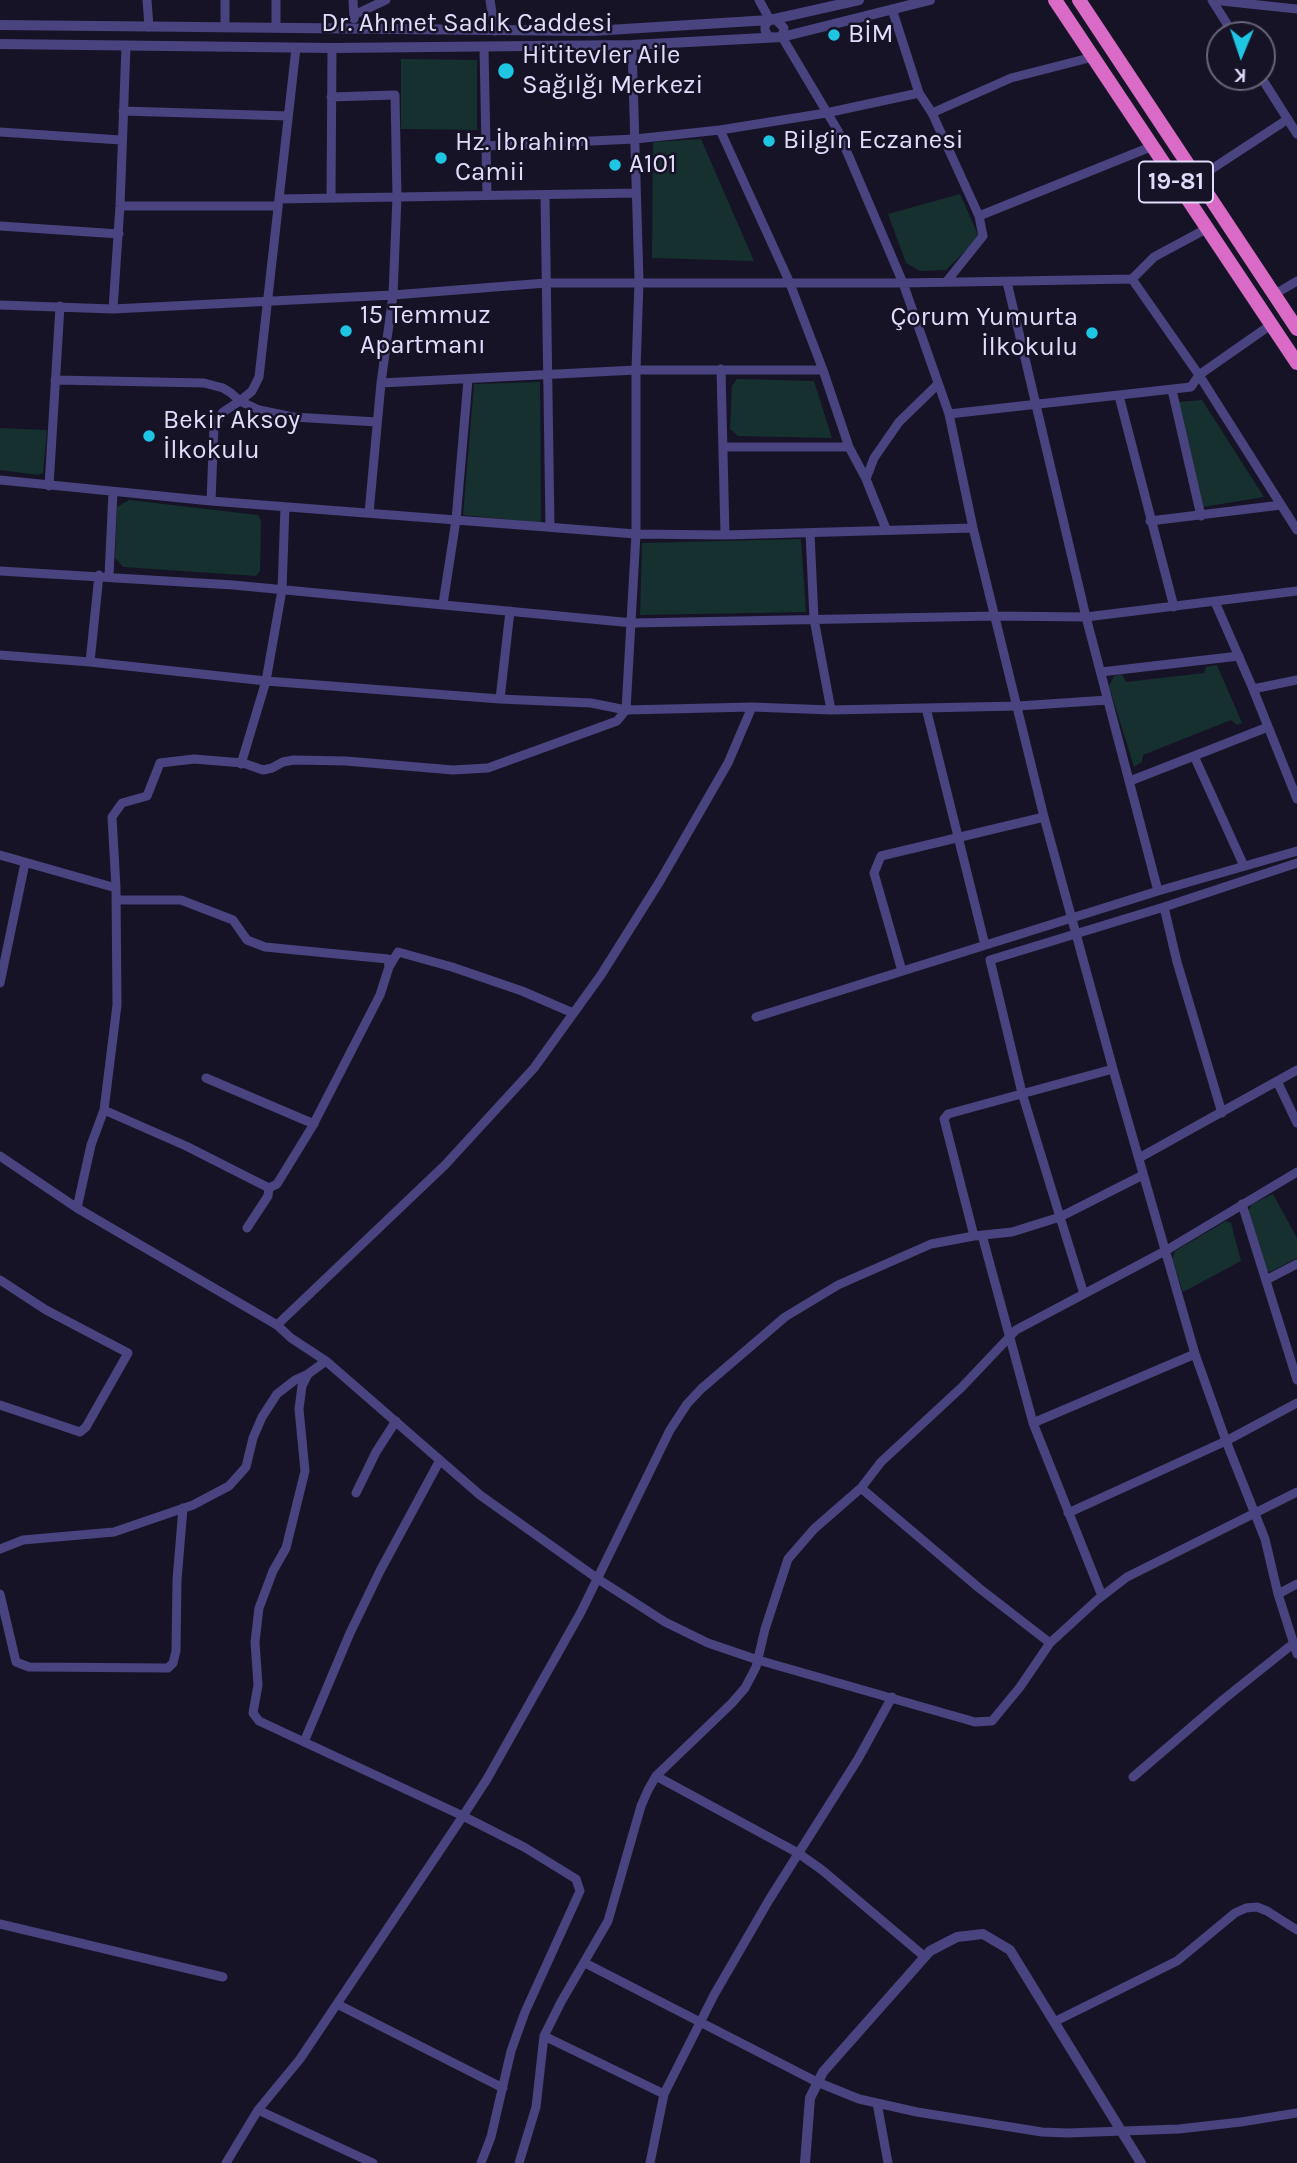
<!DOCTYPE html>
<html>
<head>
<meta charset="utf-8">
<style>
	body { margin:0 }
	#map { position:relative; width:1297px; height:2163px; overflow:hidden; background:#171326; font-family:Karla,sans-serif }
	canvas { display:block }
	.north { position:absolute; left:1206px; top:21px; width:70px; height:70px; box-sizing:border-box; background:#171326; border:2px solid #68637b; border-radius:50%; rotate:182deg; font-size:19px; font-weight:700; line-height:28px; text-align:center; color:#e1dcfb }
	.north::after { content:''; display:block; margin:auto; width:24px; height:32px; background:#1ec6e4; clip-path:polygon(50% 0,100% 100%,50% 72%,0 100%) }
</style>
</head>
<body>
<div id="map">
<canvas width="1297" height="2163"></canvas>
<div class="north">K</div>
</div>
<script>
const ctx = document.querySelector('canvas').getContext('2d');
ctx.lineJoin = 'round';
function fill(path, color) { ctx.fillStyle = color; ctx.fill(path, 'evenodd'); }
const toPath = rows => new Path2D(rows.map(r => 'M' + r).join(''));
function trace(path, color, width, dash) { ctx.strokeStyle = color; ctx.lineWidth = width; ctx.lineCap = dash ? 'butt' : 'round'; ctx.setLineDash(dash || []); ctx.stroke(path); }
function write(font, color, halo, rows, align = 'center') {
  ctx.font = font + ' Karla,sans-serif'; ctx.lineWidth = 5; ctx.setLineDash([]); ctx.textBaseline = 'middle'; ctx.strokeStyle = halo; ctx.fillStyle = color; for (const [text, x, y, turn = 0] of rows) {
    ctx.save(); ctx.translate(x, y); ctx.rotate((+turn || 0) * Math.PI / 180); ctx.textAlign = isNaN(turn) ? turn : align; if (halo) ctx.strokeText(text, 0, 0); ctx.fillText(text, 0, 0); ctx.restore();
  }
}
fill(toPath([
	[401,59,477,60,477,130,401,129],
	[701,139,754,261,652,258,653,142],
	[960,194,979,237,946,270,920,271,906,263,888,214],
	[737,379,814,381,832,438,738,436,730,429,732,386],
	[540,382,541,523,463,515,474,384],
	[1202,400,1264,497,1203,507,1178,402],
	[0,428,47,430,43,473,38,475,0,470],
	[129,500,258,515,261,521,260,571,256,576,123,567,115,558,117,507],
	[801,539,806,612,640,615,642,543],
	[1217,665,1242,723,1237,725,1231,720,1143,755,1142,762,1134,767,1109,686,1114,676,1122,674,1126,682,1204,673,1206,667],
	[1273,1194,1297,1238,1297,1258,1270,1272,1264,1268,1247,1213,1252,1204],
	[1226,1221,1231,1223,1241,1261,1183,1292,1172,1260,1175,1251]
]), '#162f2f');
trace(toPath([
	[147,0,149,27],
	[225,0,225,27],
	[276,0,276,27],
	[353,0,354,19],
	[490,0,495,31],
	[759,0,770,20,765,25,765,30,768,36,772,37],
	[1212,0,1297,9],
	[1212,0,1234,35],
	[892,9,919,93,932,113,979,216,983,236,947,281],
	[354,15,386,0],
	[775,19,784,28,782,37,838,131,903,283,949,414,973,528,1044,817,1113,1069,1195,1354,1226,1441,1265,1539,1278,1594,1297,1654],
	[296,48,279,199,635,193],
	[484,48,487,195],
	[1261,77,1297,134],
	[331,97,395,95,397,197,393,295,381,383,369,513],
	[123,111,288,116],
	[932,113,1011,78,1093,57],
	[720,130,789,281,823,370,849,447,866,479,886,529],
	[0,132,121,140],
	[485,146,635,139,720,130,826,113,919,93],
	[1198,178,1288,119],
	[545,196,550,527],
	[331,198,332,48],
	[279,199,259,377,252,391,240,401,259,410,293,417,377,422],
	[120,206,277,206],
	[979,216,1153,146],
	[0,226,119,234],
	[1132,279,1199,375,1297,530],
	[1007,282,1086,617,1158,891],
	[1275,294,1297,281],
	[0,305,113,309,393,295,546,283,903,283,1132,279,1154,257,1206,229],
	[113,309,120,206,126,46],
	[721,369,725,535],
	[55,380,204,383,223,388,231,393,240,401,223,412,214,426,211,501],
	[381,383,636,370,823,370],
	[1172,390,1201,516],
	[1119,396,1174,607],
	[949,414,1191,387,1199,375,1272,324],
	[724,447,849,447],
	[866,479,874,458,899,422,937,385],
	[0,480,211,501,636,534,725,535,973,528],
	[49,486,60,306],
	[1150,521,1281,505],
	[810,533,814,619,831,710],
	[0,571,233,585,633,623,996,616,1086,617,1297,591],
	[109,576,113,492],
	[1215,602,1253,689,1297,799],
	[443,604,456,520,468,380],
	[0,655,90,662,266,681,282,590,285,507],
	[90,662,99,575],
	[1101,672,1239,656],
	[1253,689,1297,680],
	[500,699,510,611],
	[926,708,985,945],
	[1194,756,1244,866],
	[241,764,266,681,500,699,591,703,626,710,752,707,831,710,1018,706,1108,700],
	[1130,781,1268,727],
	[0,855,116,888],
	[1164,907,1297,863],
	[389,967,398,952,452,967,522,991,573,1013],
	[902,971,874,873,881,856,1044,817],
	[0,983,25,863],
	[756,1017,1158,891,1297,851],
	[206,1078,314,1124],
	[1277,1081,1297,1123],
	[104,1110,186,1146,269,1188,277,1184,312,1127,380,995,389,967,388,959,265,947,247,940,233,920,181,900,116,900],
	[0,1156,77,1208,277,1325,445,1165,534,1068,601,975,660,881,728,763,752,707],
	[1139,1158,1297,1070],
	[1242,1204,1297,1380],
	[77,1208,91,1145,104,1110,117,1005,116,888,112,817,122,803,147,796,160,763,194,759,243,763,263,770,272,768,283,762,294,760,346,761,453,770,488,768,617,721,626,710,636,534,636,370,639,281,632,45],
	[247,1228,268,1196,269,1188],
	[982,1235,1033,1423,1102,1596],
	[974,1236,944,1119,948,1114,1113,1069],
	[0,1280,46,1310,128,1353,86,1427,80,1432,0,1405],
	[1266,1280,1297,1264],
	[1084,1294,1060,1217,1143,1175],
	[277,1325,291,1338,326,1361,308,1374,302,1386,299,1409,305,1471,286,1548,273,1571,259,1608,255,1642,258,1685,253,1713,259,1721,463,1816,487,1779,581,1612,670,1430,687,1404,701,1389,785,1317,838,1285,931,1244,974,1236,1012,1232,1060,1217,1022,1093,990,960,1164,907,1177,962,1222,1113],
	[326,1361,480,1495,598,1579,665,1622,708,1643,758,1660,975,1722,992,1721,1020,1687,1050,1643,1097,1600,1127,1577,1297,1492],
	[1033,1423,1195,1354],
	[356,1493,376,1452,396,1421],
	[1068,1513,1226,1441,1297,1403],
	[0,1549,23,1540,114,1532,193,1505,229,1486,246,1467,253,1438,262,1417,277,1394,295,1380,308,1374],
	[0,1594,16,1662,29,1667,168,1668,173,1663,176,1651,177,1580,183,1508],
	[1278,1594,1297,1584],
	[1050,1643,979,1588,861,1488,881,1462,962,1387,1016,1330,1165,1251,1297,1172],
	[304,1742,350,1633,380,1571,440,1460],
	[656,1776,798,1853,822,1870,925,1957],
	[1133,1777,1224,1699,1294,1643],
	[0,1924,223,1977],
	[585,1963,817,2082,859,2099,917,2112,1042,2132,1068,2133,1179,2129,1241,2122,1297,2113],
	[337,2004,503,2088],
	[1054,2022,1177,1961,1235,1913,1246,1908,1257,1907,1267,1911,1297,1930],
	[544,2036,664,2094,714,1995,769,1900,858,1759,892,1697],
	[877,2103,888,2163],
	[258,2110,373,2163],
	[226,2163,258,2110,300,2059,463,1816,524,1847,576,1879,580,1891,525,2012,511,2051,491,2137,481,2163],
	[519,2163,536,2107,544,2036,561,2002,608,1921,641,1806,648,1790,656,1776,732,1703,745,1688,756,1667,765,1629,788,1559,814,1529,861,1488],
	[650,2163,664,2094]
]), '#49437f', 9);
trace(toPath([
	[0,25,592,31,770,20,859,0],
	[0,44,332,48,632,45,782,37,930,0],
	[805,2163,810,2098,823,2072,930,1951,957,1937,983,1934,1010,1950,1141,2163]
]), '#49437f', 10);
trace(toPath([
	[1055,0,1297,363],
	[1079,0,1297,329]
]), '#d96ac6', 14);
for (const [x, y, r, color] of [
	[834,35,7,"#1ec6e4"],
	[506,71,9,"#1ec6e4"],
	[769,141,7,"#1ec6e4"],
	[441,158,7,"#1ec6e4"],
	[615,165,7,"#1ec6e4"],
	[346,331,7,"#1ec6e4"],
	[1092,333,7,"#1ec6e4"],
	[149,436,7,"#1ec6e4"]
]) { const dot = new Path2D(); dot.arc(x, y, r, 0, 2 * Math.PI); ctx.fillStyle = color; ctx.fill(dot); trace(dot, '#171326', 2.5); }
for (const [x, y, w] of [
	[1176,182,74]
]) { const box = new Path2D(); box.roundRect(x - w / 2, y - 20.5, w, 41, 5); ctx.fillStyle = '#171326'; ctx.fill(box); trace(box, '#e1dcfb', 2); }
write('bold 24px', '#e1dcfb', null, [
	["19-81",1176,182]
]);
write('26px', '#e1dcfb', '#171326', [
	["Dr. Ahmet Sadık Caddesi",467,24]
]);
write('26px', '#e1dcfb', '#171326', [
	["BİM",848,35],
	["Hititevler Aile",522,56],
	["Sağılğı Merkezi",522,86],
	["Bilgin Eczanesi",783,141],
	["Hz. İbrahim",455,143],
	["Camii",455,173],
	["A101",629,165],
	["15 Temmuz",360,316],
	["Apartmanı",360,346],
	["Çorum Yumurta",1078,318,"right"],
	["İlkokulu",1078,348,"right"],
	["Bekir Aksoy",163,421],
	["İlkokulu",163,451]
], 'left');
</script>
</body>
</html>
